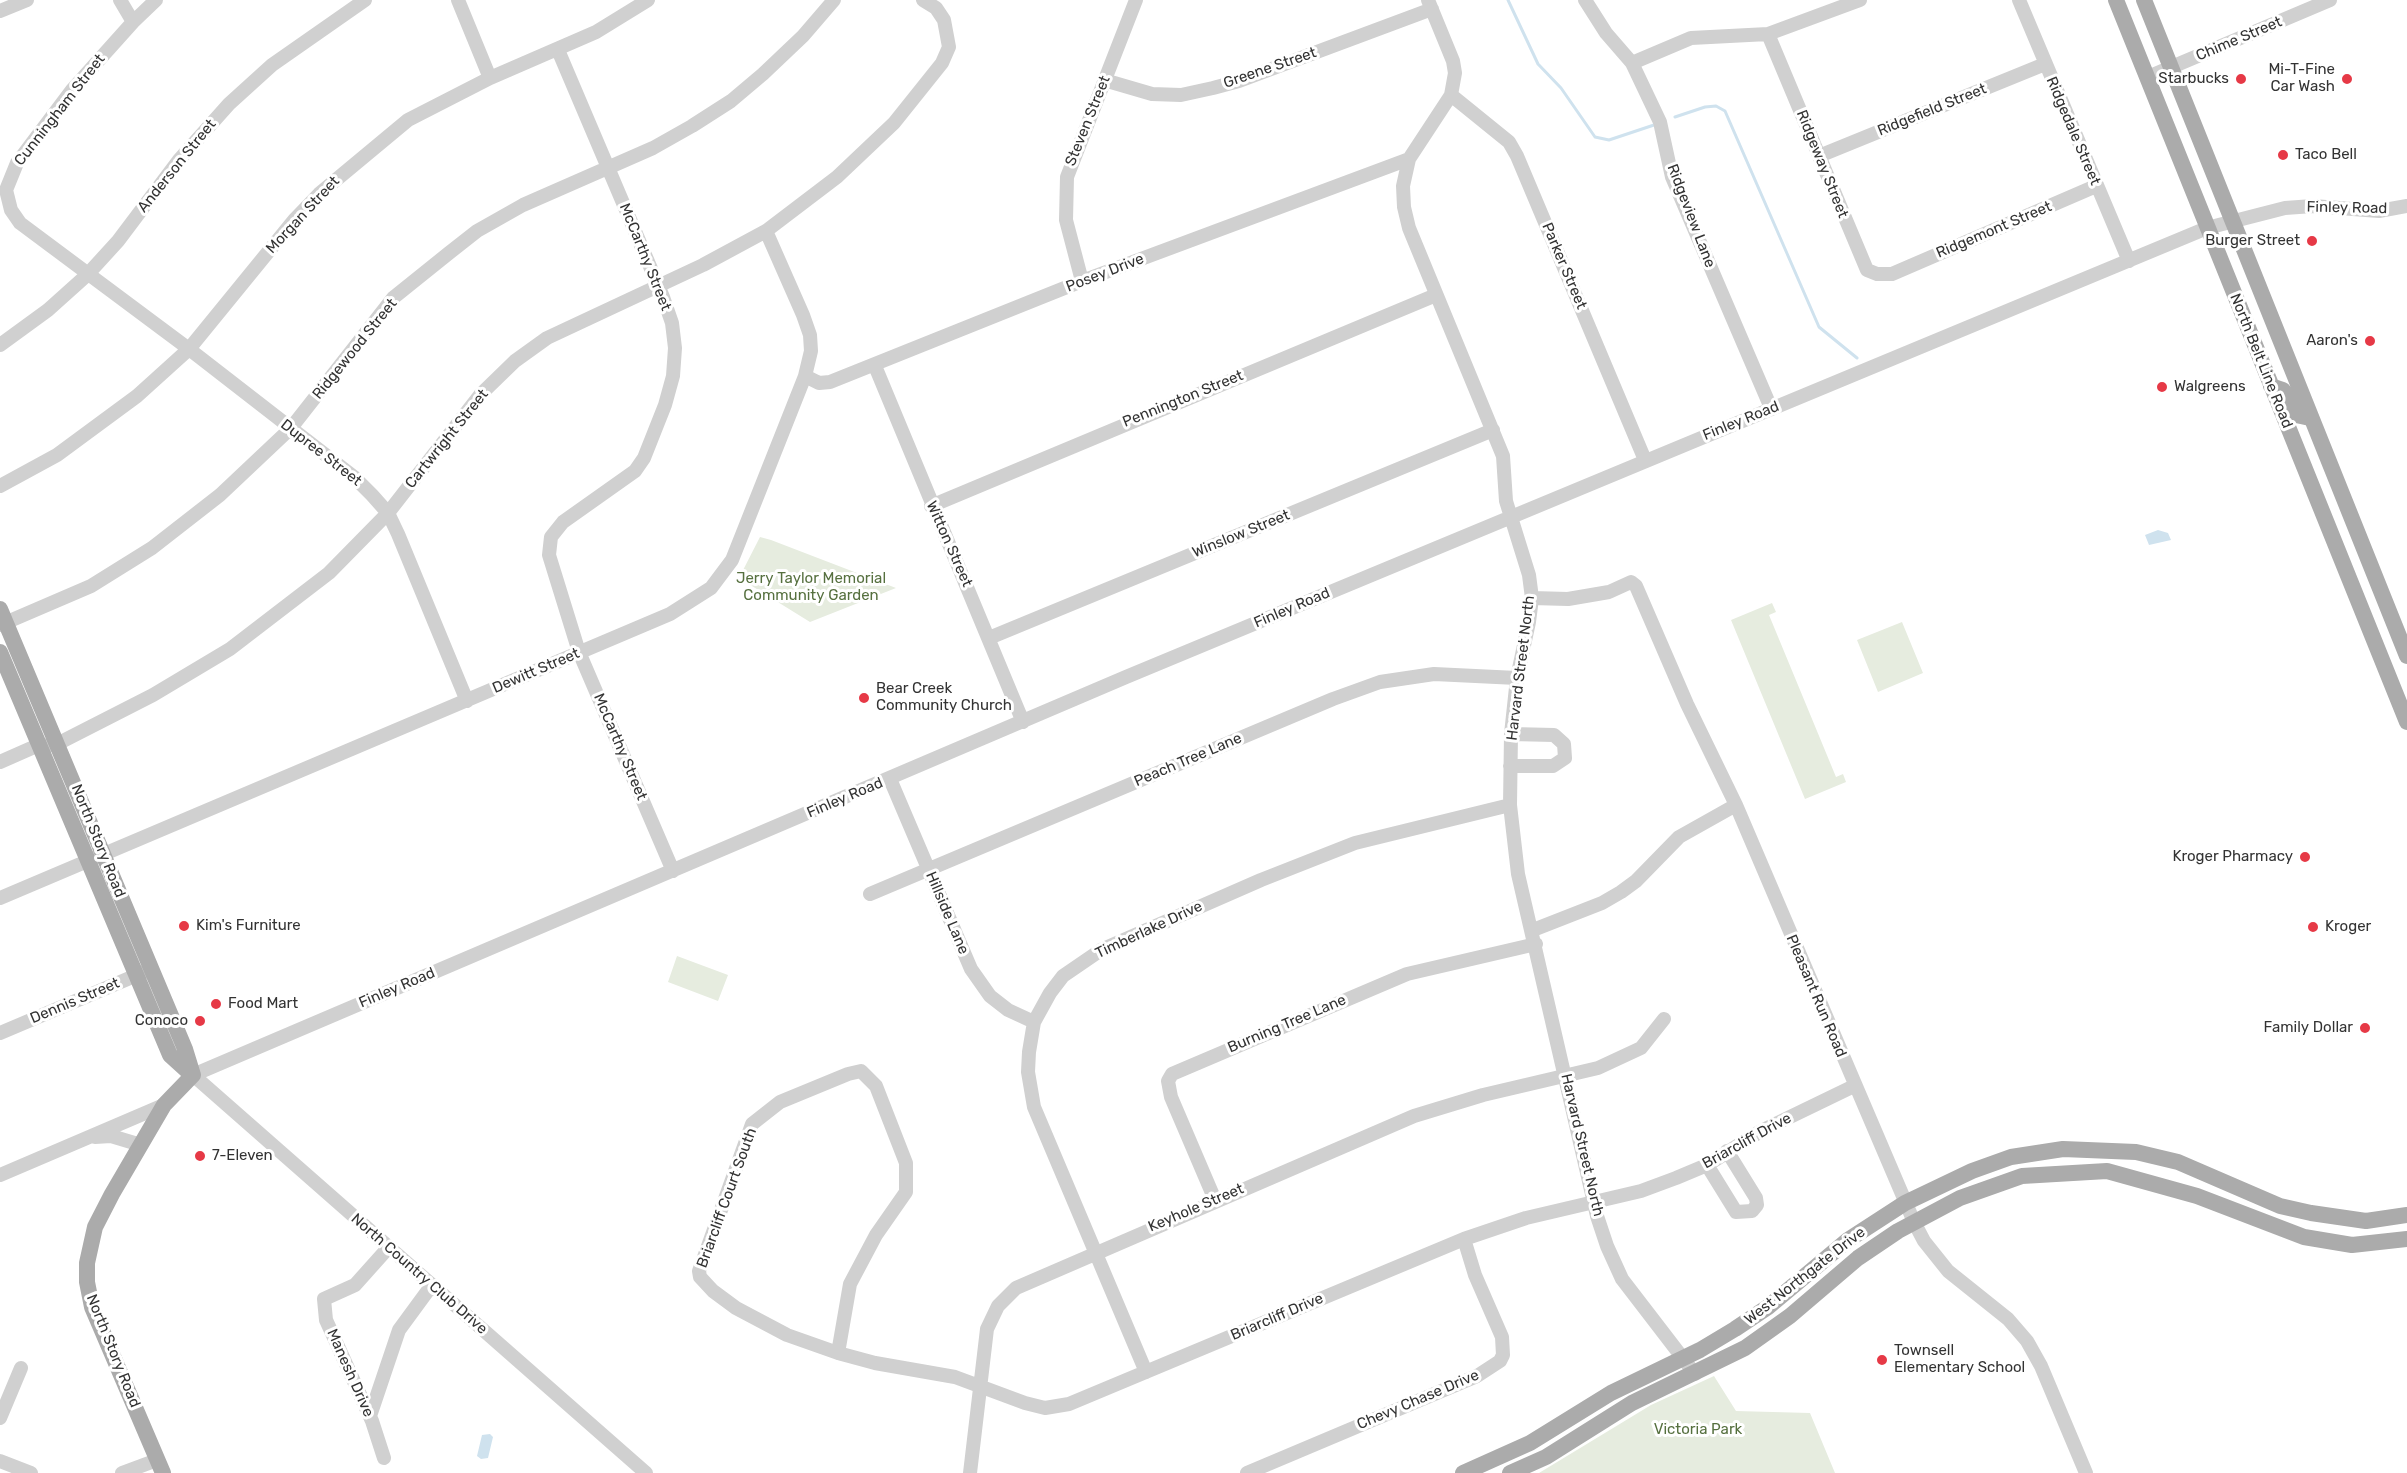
<!DOCTYPE html>
<html>
<head>
<meta charset="utf-8">
<style>
	body { margin:0 }
	canvas { display:block; background:#fff }
</style>
</head>
<body>
<canvas width="2407" height="1473"></canvas>
<script>
const ctx = document.querySelector('canvas').getContext('2d');
ctx.lineJoin = 'round';
function fill(path, color) { ctx.fillStyle = color; ctx.fill(path, 'evenodd'); }
const toPath = rows => new Path2D(rows.map(r => 'M' + r).join(''));
function trace(path, color, width, dash) { ctx.strokeStyle = color; ctx.lineWidth = width; ctx.lineCap = dash ? 'butt' : 'round'; ctx.setLineDash(dash || []); ctx.stroke(path); }
function write(font, color, halo, rows, align = 'center') {
  ctx.font = font + ' Rubik,sans-serif'; ctx.lineWidth = 6; ctx.setLineDash([]); ctx.textBaseline = 'middle'; ctx.strokeStyle = halo; ctx.fillStyle = color; for (const [text, x, y, turn = 0] of rows) {
    ctx.save(); ctx.translate(x, y); ctx.rotate((+turn || 0) * Math.PI / 180); ctx.textAlign = isNaN(turn) ? turn : align; if (halo) ctx.strokeText(text, 0, 0); ctx.fillText(text, 0, 0); ctx.restore();
  }
}
fill(toPath([
	[760,537,771,540,896,588,810,622,739,578],
	[1772,603,1776,612,1769,615,1836,777,1843,774,1846,782,1805,799,1731,620],
	[1902,622,1923,673,1878,692,1857,640],
	[677,956,728,975,718,1001,668,982],
	[1714,1376,1736,1411,1810,1413,1835,1473,1539,1473,1651,1405]
]), '#e6ecdf');
fill(toPath([
	[2158,530,2168,533,2171,540,2149,545,2145,535],
	[490,1434,493,1437,488,1458,481,1459,477,1456,482,1435]
]), '#cfe2ee');
trace(toPath([
	[1508,0,1538,64,1561,88,1595,137,1609,140,1654,125],
	[1675,117,1705,107,1716,106,1725,111,1819,327,1857,358]
]), '#cfe2ee', 3);
trace(toPath([
	[120,0,133,22],
	[156,0,133,22,72,90,17,163,6,190,11,210,20,223,189,349,354,477,372,495,388,513,398,534,467,701],
	[458,0,490,78],
	[1428,0,1453,61,1455,73,1451,95,1409,159,1403,186,1404,207,1409,228,1503,456,1506,501,1529,575,1532,598,1529,622,1517,678,1511,734,1510,805,1518,874,1597,1216,1607,1246,1622,1279,1695,1374],
	[1585,0,1606,33,1632,63,1660,122,1672,177,1771,408],
	[2019,0,2129,261],
	[0,11,27,0],
	[1768,34,1867,270,1877,274,1892,274,2096,186],
	[558,50,663,297,672,323,675,348,673,376,665,405,644,458,635,471,563,522,551,537,549,555,579,652,673,871],
	[1632,63,1691,38,1768,34,1860,0],
	[2148,77,2330,0],
	[1104,80,1152,94,1181,95,1213,88,1239,81,1432,9],
	[1451,95,1509,142,1517,156,1645,460],
	[1819,156,2045,64],
	[1082,281,1066,220,1067,177,1136,0],
	[0,345,48,310,87,275,118,241,179,160,229,104,272,65,365,0],
	[875,366,1023,722],
	[805,376,819,383,830,382,1082,281,1409,159],
	[0,486,57,455,137,396,189,349,295,219,319,194,408,120,490,78,596,32,648,0],
	[931,506,1436,295],
	[1532,598,1568,599,1609,592,1631,582,1636,586,1687,704,1736,805,1914,1222,1924,1241,1948,1271,2008,1319,2027,1341,2041,1366,2086,1473],
	[0,625,91,586,152,548,220,495,291,428,393,298,449,253,477,231,523,205,653,148,692,126,731,101,763,74,803,36,834,0],
	[989,638,1493,430],
	[0,762,34,747,57,744,153,695,230,649,329,573,388,513,480,395,515,361,547,338,703,265,766,231,837,177,894,123,942,63,949,47,944,20,936,8,923,0],
	[1510,766,1553,766,1565,758,1564,744,1554,735,1511,734],
	[890,779,971,969,990,996,1008,1010,1034,1022],
	[870,894,1333,699,1380,682,1434,674,1517,678],
	[0,898,670,614,711,588,732,560,805,376,811,351,810,335,803,315,766,231],
	[1533,930,1602,903,1621,892,1636,881,1679,837,1736,805],
	[0,1033,144,972],
	[95,1137,111,1136,141,1145],
	[1707,1165,1736,1212,1752,1211,1757,1205,1756,1198,1727,1151],
	[0,1175,164,1105],
	[1215,1200,1171,1097,1168,1081,1172,1074,1407,974,1536,944],
	[838,1353,850,1284,876,1235,906,1192,906,1163,876,1086,861,1071,848,1074,780,1102,752,1124,699,1271,700,1277,713,1291,736,1308,787,1335,838,1353,875,1363,955,1377,1025,1403,1045,1408,1069,1404,1464,1239,1526,1218,1641,1191,1676,1178,1707,1165,1761,1131,1854,1086],
	[1146,1372,1034,1107,1028,1072,1029,1052,1034,1022,1050,993,1063,976,1101,950,1261,880,1355,843,1510,805],
	[370,1416,399,1330,432,1285],
	[0,1418,21,1368],
	[384,1458,372,1421,326,1320,324,1299,355,1285,389,1247],
	[0,1461,31,1473],
	[122,1473,157,1460],
	[646,1473,193,1075,1126,677,2207,228,2285,208,2313,206,2379,211,2407,206],
	[970,1473,987,1329,998,1306,1016,1288,1414,1116,1483,1095,1598,1068,1641,1048,1664,1019],
	[1247,1473,1477,1376,1500,1361,1503,1355,1502,1337,1475,1275,1464,1239]
]), '#d0d0d0', 14);
trace(toPath([
	[2116,0,2407,722],
	[2144,0,2407,656],
	[2271,386,2283,390,2296,415,2310,418],
	[0,609,185,1049,193,1075],
	[0,652,170,1055,192,1075],
	[163,1473,92,1307,87,1282,87,1263,95,1227,112,1194,164,1105,193,1075],
	[1463,1473,1530,1443,1611,1393,1700,1350,1735,1329,1768,1307,1848,1240,1905,1203,1972,1171,2011,1157,2063,1149,2136,1152,2178,1162,2280,1206,2311,1213,2366,1221,2407,1215],
	[1510,1473,1546,1457,1632,1403,1745,1348,1790,1316,1858,1258,1898,1231,1960,1198,2022,1176,2107,1171,2197,1196,2304,1237,2352,1245,2407,1239]
]), '#ababab', 16);
for (const [x, y, r, color] of [
	[2241,79,6,"#e63946"],
	[2347,79,6,"#e63946"],
	[2283,155,6,"#e63946"],
	[2312,241,6,"#e63946"],
	[2370,341,6,"#e63946"],
	[2162,387,6,"#e63946"],
	[864,698,6,"#e63946"],
	[2305,857,6,"#e63946"],
	[184,926,6,"#e63946"],
	[2313,927,6,"#e63946"],
	[216,1004,6,"#e63946"],
	[200,1021,6,"#e63946"],
	[2365,1028,6,"#e63946"],
	[200,1156,6,"#e63946"],
	[1882,1360,6,"#e63946"]
]) { const dot = new Path2D(); dot.arc(x, y, r, 0, 2 * Math.PI); ctx.fillStyle = color; ctx.fill(dot); trace(dot, '#fff', 2); }
write('15px', '#333', '#fff', [
	["Chime Street",2239,39,-23],
	["Greene Street",1270,68,-19],
	["Cunningham Street",60,110,-52],
	["Ridgefield Street",1932,110,-22],
	["Steven Street",1088,121,-68],
	["Ridgedale Street",2073,131,67],
	["Ridgeway Street",1822,164,68],
	["Anderson Street",177,166,-51],
	["Finley Road",2347,208,1],
	["Morgan Street",303,215,-47],
	["Ridgeview Lane",1691,216,69],
	["Ridgemont Street",1994,230,-23],
	["McCarthy Street",645,257,68],
	["Parker Street",1564,266,67],
	["Posey Drive",1105,273,-21],
	["Ridgewood Street",355,349,-51],
	["North Belt Line Road",2261,361,68],
	["Pennington Street",1183,399,-22],
	["Finley Road",1741,421,-22],
	["Cartwright Street",447,439,-51],
	["Dupree Street",321,453,38],
	["Winslow Street",1241,534,-22],
	["Witton Street",949,544,66],
	["Finley Road",1292,608,-23],
	["Harvard Street North",1521,668,-83],
	["Dewitt Street",536,671,-23],
	["McCarthy Street",620,747,67],
	["Peach Tree Lane",1188,760,-23],
	["Finley Road",845,798,-23],
	["North Story Road",98,841,68],
	["Hillside Lane",947,913,67],
	["Timberlake Drive",1149,930,-25],
	["Finley Road",397,988,-23],
	["Pleasant Run Road",1816,996,67],
	["Dennis Street",75,1001,-23],
	["Burning Tree Lane",1287,1024,-23],
	["Briarcliff Drive",1747,1141,-29],
	["Harvard Street North",1582,1145,77],
	["Briarcliff Court South",727,1198,-70],
	["Keyhole Street",1196,1208,-23],
	["North Country Club Drive",419,1274,41],
	["West Northgate Drive",1805,1276,-38],
	["Briarcliff Drive",1277,1317,-23],
	["North Story Road",113,1351,68],
	["Manesh Drive",350,1373,66],
	["Chevy Chase Drive",1418,1400,-23]
]);
write('15px', '#333', '#fff', [
	["Mi-T-Fine",2335,70,"right"],
	["Car Wash",2335,87,"right"],
	["Starbucks",2229,79,"right"],
	["Taco Bell",2295,155],
	["Burger Street",2300,241,"right"],
	["Aaron's",2358,341,"right"],
	["Walgreens",2174,387],
	["Bear Creek",876,689],
	["Community Church",876,706],
	["Kroger Pharmacy",2293,857,"right"],
	["Kim's Furniture",196,926],
	["Kroger",2325,927],
	["Food Mart",228,1004],
	["Conoco",188,1021,"right"],
	["Family Dollar",2353,1028,"right"],
	["7-Eleven",212,1156],
	["Townsell",1894,1351],
	["Elementary School",1894,1368]
], 'left');
write('15px', '#56703f', '#fff', [
	["Jerry Taylor Memorial",811,579],
	["Community Garden",811,596],
	["Victoria Park",1698,1430]
]);
</script>
</body>
</html>
